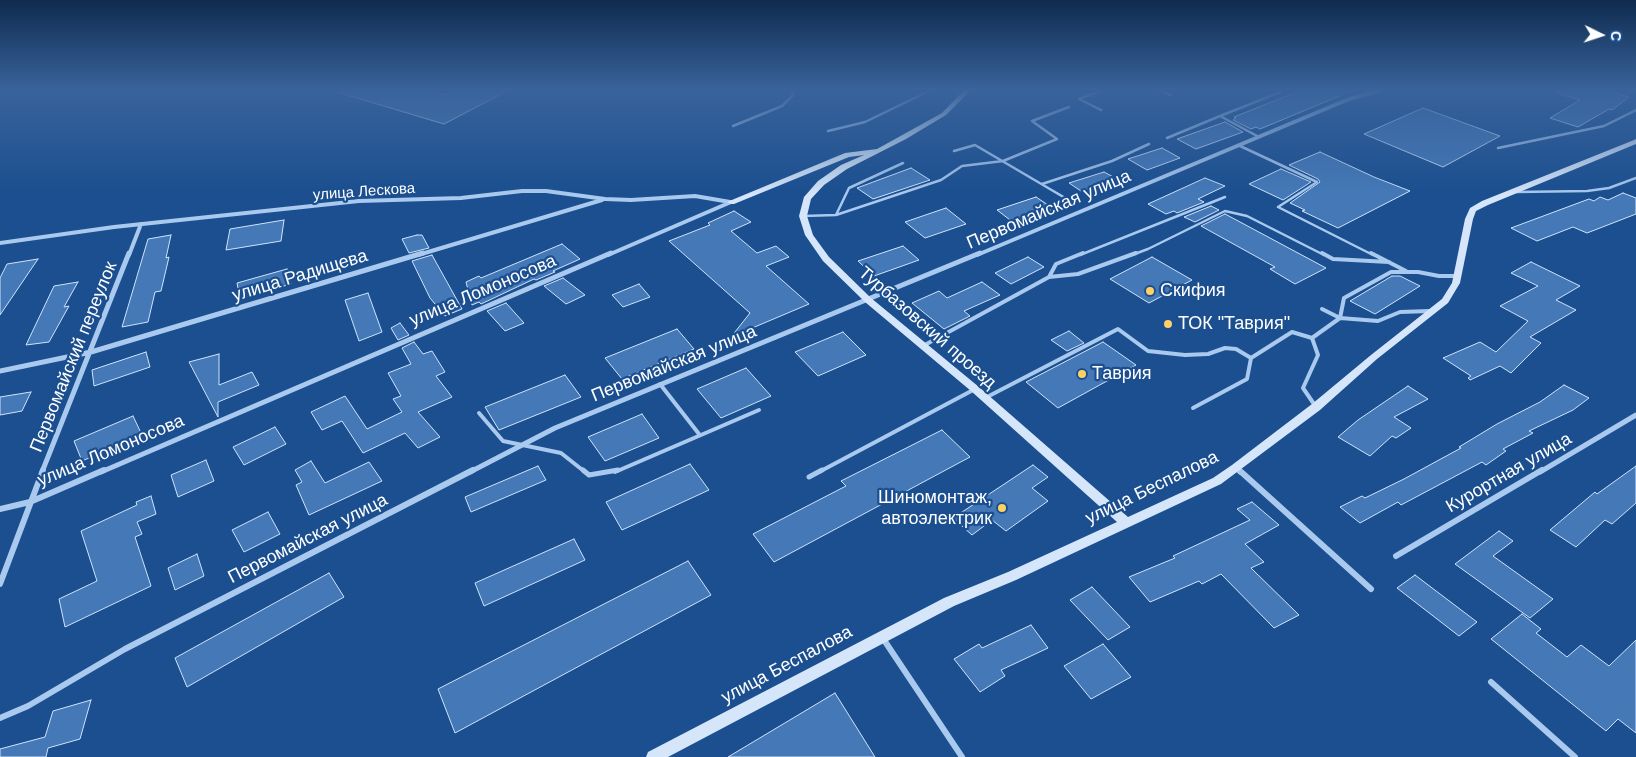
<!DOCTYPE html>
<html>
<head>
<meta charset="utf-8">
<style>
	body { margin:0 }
	#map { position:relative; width:1636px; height:757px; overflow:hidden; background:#1b4f8f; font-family:Helvetica,sans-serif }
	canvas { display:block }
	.north { position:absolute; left:1576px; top:10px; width:50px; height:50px; -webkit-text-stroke:4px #1b4f8f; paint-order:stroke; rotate:94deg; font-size:14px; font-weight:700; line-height:20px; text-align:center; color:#fff }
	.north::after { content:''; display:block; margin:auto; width:18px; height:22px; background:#fff; clip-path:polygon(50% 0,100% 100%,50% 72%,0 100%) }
</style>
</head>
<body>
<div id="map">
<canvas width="1636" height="757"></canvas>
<div class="north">С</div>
</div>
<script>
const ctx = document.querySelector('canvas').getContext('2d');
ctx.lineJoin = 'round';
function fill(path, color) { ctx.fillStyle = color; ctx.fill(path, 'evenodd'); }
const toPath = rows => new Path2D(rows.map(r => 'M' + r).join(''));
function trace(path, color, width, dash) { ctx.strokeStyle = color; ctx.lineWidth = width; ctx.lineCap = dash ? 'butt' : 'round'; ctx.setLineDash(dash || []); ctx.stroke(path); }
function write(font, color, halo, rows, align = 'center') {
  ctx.font = font + ' Helvetica,sans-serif'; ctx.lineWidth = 4.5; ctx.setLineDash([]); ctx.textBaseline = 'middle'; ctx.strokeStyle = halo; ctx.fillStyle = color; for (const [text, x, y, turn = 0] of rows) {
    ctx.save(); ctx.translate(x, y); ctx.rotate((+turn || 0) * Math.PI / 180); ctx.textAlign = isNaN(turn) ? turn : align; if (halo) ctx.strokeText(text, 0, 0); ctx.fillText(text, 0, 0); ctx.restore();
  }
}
const building = toPath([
	[340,89,425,89,445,95,456,89,511,89,444,124,340,93,340,89],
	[1304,89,1354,90,1260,129,1256,127,1251,129,1233,120,1236,118,1234,117,1304,89],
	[1558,89,1602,89,1629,97,1612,110,1609,109,1578,127,1550,118,1580,100,1557,93,1558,89],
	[1423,108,1500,136,1443,167,1364,134,1423,108],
	[1225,122,1243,132,1196,149,1177,139,1225,122],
	[1162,148,1180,158,1147,170,1128,159,1162,148],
	[1320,152,1374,177,1410,191,1338,228,1302,211,1305,210,1290,203,1320,182,1318,179,1289,165,1320,152],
	[911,168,930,180,873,199,857,188,911,168],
	[1281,169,1311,182,1283,200,1249,184,1281,169],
	[1104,172,1123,182,1087,195,1069,183,1104,172],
	[1205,178,1225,186,1198,199,1204,202,1177,213,1174,211,1166,214,1148,204,1205,178],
	[1623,193,1636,198,1636,214,1587,233,1573,227,1537,241,1511,228,1589,199,1594,201,1600,197,1608,200,1623,193],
	[1036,197,1054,209,1014,223,997,210,1036,197],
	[1211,206,1219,210,1195,222,1184,217,1211,206],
	[946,208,966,224,925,238,905,222,946,208],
	[734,211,751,222,731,231,757,253,776,246,789,257,766,266,809,304,731,337,750,313,669,241,710,225,708,223,734,211],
	[1225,214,1227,215,1326,268,1295,284,1270,269,1275,267,1201,226,1225,214],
	[284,220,281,241,226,250,230,229,284,220],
	[171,235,166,258,169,257,161,291,155,292,148,322,122,327,148,239,171,235],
	[417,235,422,235,429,248,409,253,402,239,417,235],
	[562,244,580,259,553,271,555,272,536,280,534,279,481,304,479,302,472,305,466,282,479,276,481,278,562,244],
	[903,246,919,260,874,276,858,261,903,246],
	[432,255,462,309,445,316,430,298,412,261,432,255],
	[1028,257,1044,267,1011,284,995,273,1028,257],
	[1152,257,1192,280,1149,303,1110,279,1152,257],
	[38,259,0,315,0,278,7,264,38,259],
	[1531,262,1580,286,1556,300,1576,310,1530,337,1541,343,1511,373,1500,366,1470,380,1468,378,1471,376,1443,358,1480,342,1496,352,1528,321,1500,306,1538,286,1511,273,1531,262],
	[287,269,291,284,240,298,237,283,287,269],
	[1392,276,1400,276,1420,286,1375,314,1350,301,1392,276],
	[563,278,585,295,566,304,544,286,563,278],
	[78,282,64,307,69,306,49,342,26,345,54,286,78,282],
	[982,282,1000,295,964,311,970,316,944,329,912,303,939,291,947,298,982,282],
	[639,284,650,297,623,307,612,295,639,284],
	[368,293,382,332,359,341,345,300,368,293],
	[506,303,524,323,505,331,487,311,506,303],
	[400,323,409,335,398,340,391,328,400,323],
	[677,329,694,349,622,379,605,358,677,329],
	[1069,331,1084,343,1067,351,1051,340,1069,331],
	[843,332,866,355,818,376,795,352,843,332],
	[414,342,423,354,432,351,445,372,436,376,452,397,418,412,440,437,418,448,405,433,363,453,342,421,322,430,311,412,345,396,367,429,402,412,393,399,401,396,388,373,411,364,402,348,414,342],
	[1103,342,1136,365,1058,408,1026,382,1103,342],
	[146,352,150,367,94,386,92,370,146,352],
	[219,354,219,385,252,372,259,385,218,402,218,417,189,362,219,354],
	[746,368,771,396,721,418,697,389,746,368],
	[565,375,581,397,499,430,485,407,565,375],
	[1564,385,1589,398,1573,410,1529,431,1533,433,1503,449,1506,451,1486,465,1482,462,1401,505,1398,502,1360,523,1340,507,1362,496,1365,498,1404,479,1461,448,1459,447,1497,424,1540,402,1564,385],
	[1408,386,1428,399,1394,417,1411,428,1396,438,1392,436,1370,456,1338,437,1358,420,1408,386],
	[31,392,22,411,0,415,0,397,31,392],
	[642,414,659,438,605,461,588,437,642,414],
	[133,416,142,435,82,461,74,441,133,416],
	[275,427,286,444,244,465,233,447,275,427],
	[942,430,970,457,774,562,753,534,846,486,841,481,942,430],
	[206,460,214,481,178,497,171,475,206,460],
	[311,461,325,483,369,462,382,481,309,515,296,485,302,482,295,470,311,461],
	[690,464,709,490,622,530,606,502,690,464],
	[1033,465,1048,477,1032,488,1048,501,1006,531,992,520,972,535,953,518,1033,465],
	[538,466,546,480,471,512,465,497,538,466],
	[1636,466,1636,503,1612,524,1605,520,1576,547,1550,530,1595,492,1597,494,1636,466],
	[151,496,156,514,137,522,142,534,135,537,151,586,65,627,59,599,97,581,81,531,137,505,136,502,151,496],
	[1252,502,1279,525,1245,544,1264,562,1251,568,1299,615,1274,628,1221,574,1202,584,1199,581,1150,602,1129,577,1175,558,1173,556,1250,520,1237,509,1252,502],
	[268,512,280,534,244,552,232,530,268,512],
	[1499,531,1513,541,1493,556,1553,599,1530,618,1455,564,1499,531],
	[574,539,585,560,484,606,475,583,574,539],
	[197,554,204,576,175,590,168,568,197,554],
	[688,561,711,595,455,733,438,689,688,561],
	[329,573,344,597,187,687,175,658,329,573],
	[1415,575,1477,622,1459,636,1397,588,1415,575],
	[1092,587,1130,627,1108,640,1070,600,1092,587],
	[1522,614,1541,629,1536,633,1567,657,1581,645,1609,666,1636,640,1636,733,1618,719,1606,731,1491,639,1522,614],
	[1031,625,1048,648,1001,670,1005,676,980,692,954,659,979,644,982,648,1031,625],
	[1103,644,1131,677,1091,699,1064,666,1103,644],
	[835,693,875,757,728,757,835,693],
	[91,700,80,739,48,748,46,757,0,757,0,749,45,737,53,711,91,700]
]);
fill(building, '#4478b7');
trace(building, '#cfe3fa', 1);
trace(toPath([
	[1157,89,1171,95],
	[1101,110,1079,99,1106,89],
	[733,126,782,106,793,95,792,89],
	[828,131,865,122,933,89],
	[1259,137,1220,116,1288,89],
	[1167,138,1220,116],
	[1238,145,1317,182],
	[1498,148,1604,126,1636,110],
	[954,151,975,145,1072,202],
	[1317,182,1278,207,1373,255],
	[1042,184,1112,161,1149,144],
	[1516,192,1587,191,1609,188,1636,178],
	[836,215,849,188,903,163],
	[803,216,836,215,941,180,962,166,1003,161,1057,139,1032,121,1069,107],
	[1080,255,1225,197],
	[1132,255,1148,249,1225,211,1247,216,1324,255]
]), '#a9c9ee', 2.5);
trace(toPath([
	[1322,253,1333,259,1389,262],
	[1371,253,1406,271],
	[1049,277,1056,264,1083,253],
	[1322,309,1340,318,1344,298,1391,272,1418,272,1439,276,1457,276],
	[923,346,1049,277,1078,274,1136,253],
	[660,384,699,434],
	[987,397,1118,329,1148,351,1185,355,1208,354,1225,348,1236,349,1251,358],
	[1316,407,1303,388,1318,355,1312,338,1340,318,1378,321,1400,312,1430,311],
	[1193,408,1247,379,1251,358,1292,332,1312,338],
	[479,413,503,441,561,453,585,472],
	[615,472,759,410],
	[819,472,975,389]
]), '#a9c9ee', 4);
trace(toPath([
	[583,470,589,475,618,470],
	[809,477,822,470]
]), '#a9c9ee', 5);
trace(toPath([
	[0,243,114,227,359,201,461,198,522,191,546,191,605,199,631,200,695,196,730,202],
	[129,255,141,224],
	[418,255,602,200],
	[608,255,731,202],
	[977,255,1349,99,1384,89]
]), '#a9c9ee', 4);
trace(toPath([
	[0,371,91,352,423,253],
	[1236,468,1240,472],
	[42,472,129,253],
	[101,472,611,253],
	[470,472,555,428,980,253],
	[1540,472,1636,415]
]), '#a9c9ee', 5);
trace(toPath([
	[1239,470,1371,589],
	[0,509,30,502,104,470],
	[1396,556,1542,470],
	[0,584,43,470],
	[882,637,962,757],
	[1491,682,1575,757],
	[0,718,28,706,125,649,473,470]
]), '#a9c9ee', 6);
fill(toPath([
	[965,89,972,89,946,115,906,139,847,169,824,185,811,199,807,216,813,235,829,257,871,298,979,387,1128,517,1213,478,1232,465,1312,404,1371,355,1442,299,1452,283,1465,219,1470,208,1482,201,1634,140,1636,139,1636,144,1488,205,1476,211,1473,219,1460,283,1448,303,1377,359,1320,410,1221,484,1016,580,954,606,668,757,646,757,648,752,944,598,1008,572,1117,522,971,391,865,302,823,261,805,235,799,216,804,197,818,181,841,165,864,155,849,157,734,204,731,204,727,202,845,153,877,149,942,113,965,89]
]), '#d6e6fa');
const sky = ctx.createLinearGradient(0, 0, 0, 195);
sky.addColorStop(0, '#0f2b4f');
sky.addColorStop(0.46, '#39639b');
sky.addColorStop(1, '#39639b00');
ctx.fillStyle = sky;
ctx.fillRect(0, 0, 1636, 195);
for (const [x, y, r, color] of [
	[1150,291,5,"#ffd166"],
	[1168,324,5,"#ffd166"],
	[1082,374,5,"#ffd166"],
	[1002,508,5,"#ffd166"]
]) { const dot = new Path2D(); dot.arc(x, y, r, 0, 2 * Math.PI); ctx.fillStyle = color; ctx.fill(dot); trace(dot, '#1b4f8f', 2); }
write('15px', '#fff', '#1b4f8f', [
	["улица Лескова",364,192,-4]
]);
write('18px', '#fff', '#1b4f8f', [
	["Первомайская улица",1049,210,-23],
	["улица Радищева",300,276,-17],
	["улица Ломоносова",483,291,-23],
	["Турбазовский проезд",927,328,41],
	["Первомайский переулок",74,357,-68],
	["Первомайская улица",674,364,-22],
	["улица Ломоносова",111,451,-23],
	["Курортная улица",1509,473,-30],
	["улица Беспалова",1152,488,-26],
	["Первомайская улица",308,539,-27],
	["улица Беспалова",787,665,-28]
]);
write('18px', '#fff', '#1b4f8f', [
	["Скифия",1160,291],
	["ТОК \"Таврия\"",1178,324],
	["Таврия",1092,374],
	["Шиномонтаж,",992,498,"right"],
	["автоэлектрик",992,519,"right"]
], 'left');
</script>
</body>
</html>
